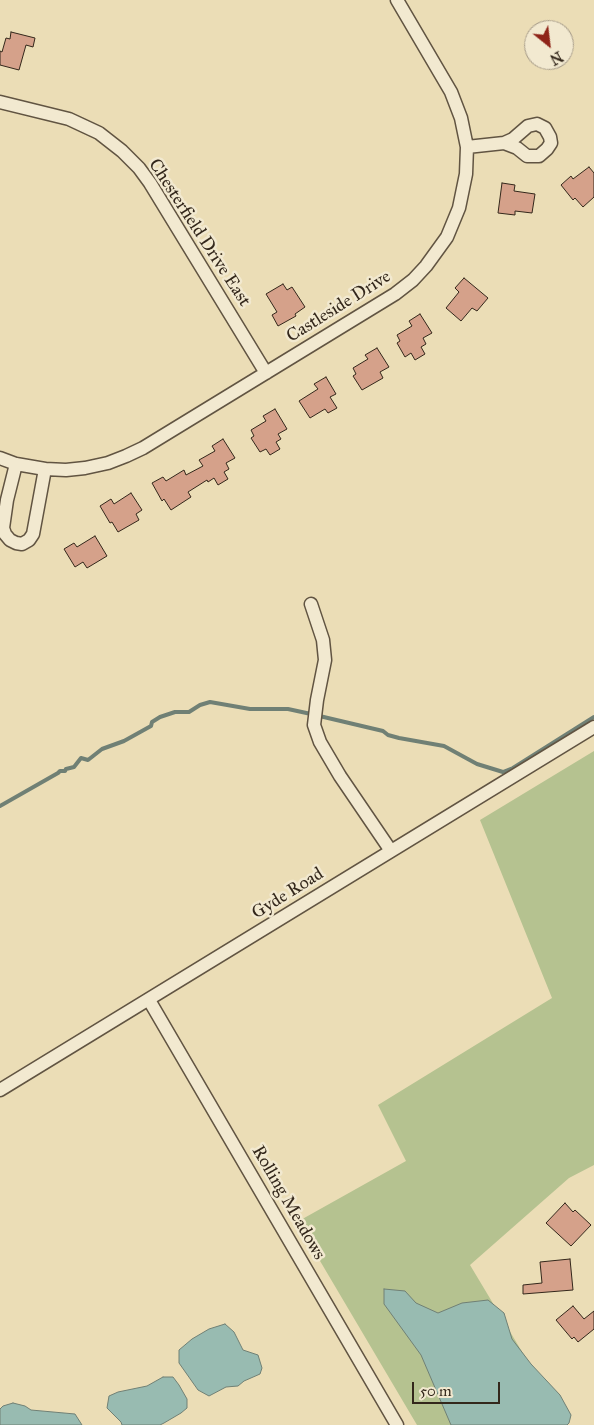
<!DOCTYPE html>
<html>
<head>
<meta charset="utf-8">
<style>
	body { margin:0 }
	#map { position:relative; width:594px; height:1425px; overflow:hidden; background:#ebddb6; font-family:"IM FELL Great Primer",serif }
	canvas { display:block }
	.north { position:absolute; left:524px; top:20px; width:50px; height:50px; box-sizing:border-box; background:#f2e9d0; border:1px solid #a69b88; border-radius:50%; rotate:151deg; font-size:14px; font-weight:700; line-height:20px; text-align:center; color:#33271b }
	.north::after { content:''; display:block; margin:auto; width:18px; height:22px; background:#8f2418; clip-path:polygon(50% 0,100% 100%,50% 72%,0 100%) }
	.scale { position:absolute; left:412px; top:1382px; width:88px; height:22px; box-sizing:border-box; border:2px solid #33271b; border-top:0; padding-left:6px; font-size:15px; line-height:18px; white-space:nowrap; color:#33271b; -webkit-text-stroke:4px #f2e9d0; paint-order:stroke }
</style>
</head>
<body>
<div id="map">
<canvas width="594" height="1425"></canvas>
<div class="north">N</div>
<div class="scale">50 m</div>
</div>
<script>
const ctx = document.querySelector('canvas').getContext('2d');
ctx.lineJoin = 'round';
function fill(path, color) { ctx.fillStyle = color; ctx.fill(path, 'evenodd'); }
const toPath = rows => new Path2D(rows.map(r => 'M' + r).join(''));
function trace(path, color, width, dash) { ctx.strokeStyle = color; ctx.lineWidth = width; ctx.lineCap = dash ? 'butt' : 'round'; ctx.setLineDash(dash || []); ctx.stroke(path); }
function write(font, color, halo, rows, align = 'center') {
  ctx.font = font + ' "IM FELL Great Primer",serif'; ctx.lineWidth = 5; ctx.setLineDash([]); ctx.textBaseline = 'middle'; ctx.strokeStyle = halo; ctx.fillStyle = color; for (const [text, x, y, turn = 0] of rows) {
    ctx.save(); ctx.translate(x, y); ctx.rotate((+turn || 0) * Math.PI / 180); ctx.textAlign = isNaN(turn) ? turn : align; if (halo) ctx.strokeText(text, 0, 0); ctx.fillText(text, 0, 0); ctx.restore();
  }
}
fill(toPath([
	[594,751,594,1165,569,1178,470,1265,566,1425,417,1425,297,1222,406,1161,378,1105,552,998,480,820]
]), '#b5c290');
const water = toPath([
	[384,1289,405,1291,416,1303,438,1313,462,1303,488,1300,504,1313,512,1339,531,1364,560,1395,571,1415,569,1423,567,1425,451,1425,421,1355,384,1304,384,1289],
	[225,1324,234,1332,243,1350,258,1355,262,1368,260,1374,244,1381,238,1386,226,1387,209,1396,198,1390,179,1363,179,1350,192,1339,209,1329,225,1324],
	[163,1377,173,1377,179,1385,187,1399,187,1408,181,1413,164,1423,160,1425,122,1425,121,1422,107,1408,109,1396,118,1392,147,1386,163,1377],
	[13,1403,25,1406,31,1410,75,1414,82,1425,0,1425,0,1409,3,1406,13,1403]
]);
fill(water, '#98bbb1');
trace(water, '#708075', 1);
trace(toPath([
	[0,806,58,773,60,771,65,771,66,769,74,767,81,758,88,760,102,749,124,741,151,726,152,722,160,717,175,712,189,712,200,705,210,702,250,709,288,709,311,714,383,731,388,735,399,738,444,746,477,764,503,772,513,768,594,717]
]), '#708075', 4);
const building = toPath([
	[11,32,35,38,33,47,26,45,19,70,0,65,0,51,2,52,6,38,10,39,11,32],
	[589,167,594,173,594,197,583,207,575,198,573,200,561,185,571,176,573,179,589,167],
	[502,183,515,185,514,191,535,194,532,213,515,211,515,215,498,213,502,183],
	[464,278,488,298,477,311,472,308,461,321,446,308,459,292,455,288,464,278],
	[283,284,287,290,292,287,305,307,295,314,296,316,278,326,272,315,277,312,266,294,283,284],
	[420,314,432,333,423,338,426,344,421,347,425,354,415,360,411,353,405,357,397,343,400,341,397,335,412,326,409,321,420,314],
	[377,348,389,367,380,372,383,378,362,390,353,376,356,374,353,368,368,359,365,355,377,348],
	[326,377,336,394,330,397,337,408,328,413,325,409,310,418,299,401,318,389,314,384,326,377],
	[275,409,287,429,278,434,281,439,276,442,280,449,270,455,266,449,260,452,251,438,254,436,251,430,266,421,263,416,275,409],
	[223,439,235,458,226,463,229,469,224,472,228,479,218,485,214,478,208,482,207,480,188,492,191,497,171,510,164,499,162,501,152,483,163,477,166,481,184,470,186,475,203,466,199,460,215,451,212,446,223,439],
	[131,493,142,510,136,514,139,520,118,532,112,522,110,523,100,506,111,499,114,504,131,493],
	[95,536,107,556,87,568,83,562,75,567,64,549,74,543,77,547,95,536],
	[565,1203,573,1212,575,1210,591,1225,571,1246,546,1223,565,1203],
	[570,1259,573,1290,523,1294,523,1285,542,1283,540,1262,570,1259],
	[573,1306,584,1319,594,1311,594,1329,578,1342,574,1337,572,1339,556,1320,573,1306]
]);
fill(building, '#d5a18a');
trace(building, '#33271b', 1);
const minor = toPath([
	[0,102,69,119,99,133,122,151,139,168,150,183,266,373],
	[467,147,504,143,517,148,527,156,539,156,547,149,551,143,550,137,545,128,537,124,528,126,513,139,504,143],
	[0,458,16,464,45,469,66,470,85,468,108,463,126,456,143,448,395,294,413,280,426,266,447,237,459,208,466,174,467,147,461,118,451,92,397,0],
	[16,464,7,500,3,528,5,534,10,540,16,543,22,544,29,540,33,534,45,469],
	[311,604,323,640,325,660,317,700,314,725,320,742,340,776,391,851],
	[149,1000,397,1425],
	[0,1090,594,727]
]);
trace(minor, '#615442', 15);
trace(minor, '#f2e9d0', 12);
write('18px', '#33271b', '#f2e9d0', [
	["Chesterfield Drive East",199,233,57],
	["Castleside Drive",339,307,-32],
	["Gyde Road",288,894,-32],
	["Rolling Meadows",288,1203,60]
]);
</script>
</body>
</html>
